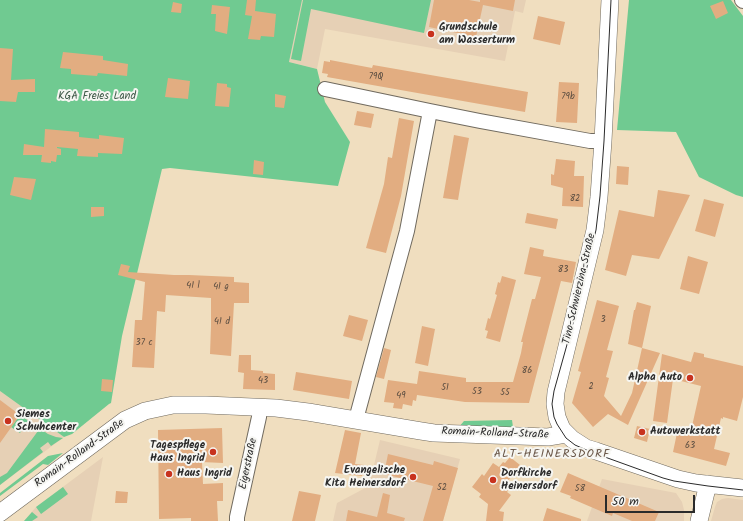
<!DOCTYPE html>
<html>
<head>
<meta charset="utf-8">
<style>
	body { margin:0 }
	#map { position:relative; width:743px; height:521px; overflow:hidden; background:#f0debf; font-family:Kalam,sans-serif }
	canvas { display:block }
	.scale { position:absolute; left:605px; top:495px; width:90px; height:18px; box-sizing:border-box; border:2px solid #2b2b2b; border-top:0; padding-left:5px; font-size:12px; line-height:14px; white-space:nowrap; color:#2b2b2b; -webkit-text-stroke:3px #f6f6f2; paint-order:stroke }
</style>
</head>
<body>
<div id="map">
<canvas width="743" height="521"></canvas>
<div class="scale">50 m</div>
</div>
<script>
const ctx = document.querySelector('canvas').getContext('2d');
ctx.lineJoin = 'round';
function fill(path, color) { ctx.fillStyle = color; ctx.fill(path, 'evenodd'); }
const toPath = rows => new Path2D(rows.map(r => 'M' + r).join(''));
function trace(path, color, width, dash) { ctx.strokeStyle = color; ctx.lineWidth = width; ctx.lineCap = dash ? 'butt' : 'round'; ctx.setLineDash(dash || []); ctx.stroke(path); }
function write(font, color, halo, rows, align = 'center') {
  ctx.font = font + ' Kalam,sans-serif'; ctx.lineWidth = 4; ctx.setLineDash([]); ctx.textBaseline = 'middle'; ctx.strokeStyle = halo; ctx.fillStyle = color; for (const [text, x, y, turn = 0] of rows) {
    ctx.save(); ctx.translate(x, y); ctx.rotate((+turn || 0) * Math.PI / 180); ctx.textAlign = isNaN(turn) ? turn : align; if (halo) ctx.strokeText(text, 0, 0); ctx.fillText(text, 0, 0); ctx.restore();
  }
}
fill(toPath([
	[302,0,526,0,523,13,515,11,505,61,325,29,317,69,289,62],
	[0,391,64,437,0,485],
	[380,440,460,459,443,521,333,521,337,503,369,486],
	[103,457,91,521,24,521,36,507],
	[602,479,676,493,682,502,684,510,684,521,587,521],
	[728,498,743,500,743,521,711,521,715,507,717,502,722,499]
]), '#e6d0b5');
fill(toPath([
	[0,0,302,0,289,62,317,69,325,102,350,142,338,186,170,168,162,169,122,336,111,403,109,404,72,434,64,437,0,391],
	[303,0,431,0,424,33,311,9,301,61,291,59],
	[629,0,731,0,743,16,743,197,736,195,699,177,676,132,617,130],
	[20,415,48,434,56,437,63,438,51,446,48,442,40,448,43,452,0,485,0,477,7,473,38,431,27,422,20,433,11,427],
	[512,420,513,427,458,428,464,421],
	[63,453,48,465,43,464,0,496,0,493,48,456],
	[63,487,68,494,41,514,36,507],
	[32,512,38,517,32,521,24,521]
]), '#70ca91');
fill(toPath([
	[247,0,256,0,255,11,276,14,274,37,261,36,260,40,248,39,252,16,245,15],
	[434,0,469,0,480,2,480,0,515,0,513,11,483,5,476,37,429,27],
	[723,1,728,13,716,19,710,6],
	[173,2,182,4,181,13,171,12],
	[212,5,230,7,227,34,215,31,216,14,211,14],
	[538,16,565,22,560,45,533,39],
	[0,48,13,49,11,80,35,79,35,92,18,92,16,102,0,101],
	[63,52,103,56,103,60,128,64,127,76,98,73,97,76,71,74,71,69,60,68],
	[330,60,372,68,373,65,528,92,525,112,327,77,328,74,322,73,324,61,330,62],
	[168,78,190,81,188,99,165,97],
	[559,82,579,83,577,123,556,122],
	[217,83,227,84,227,87,231,88,229,107,215,106],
	[275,94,286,96,284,108,275,107],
	[357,111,374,114,371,128,354,125],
	[399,118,414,121,401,196,386,253,366,248,384,184,388,157,392,158],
	[45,129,79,132,79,137,99,139,99,135,124,138,122,154,98,153,98,157,77,156,78,149,57,147,57,148,61,149,61,155,57,155,56,162,51,161,51,163,41,162,42,155,23,155,24,144,44,147],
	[454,135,469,138,462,176,458,200,443,198],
	[556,159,575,161,574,176,584,176,583,207,562,206,563,188,551,185,551,174,554,175],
	[254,160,264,162,263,175,253,174],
	[617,166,629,167,628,185,616,184],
	[14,177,36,179,31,200,10,195],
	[658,190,690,195,659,259,632,255,626,276,605,270,619,210,654,217],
	[704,199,724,204,715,237,695,231],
	[91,207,104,207,104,216,91,217],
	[527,213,558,219,556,229,525,223],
	[530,247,544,250,543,256,576,262,572,283,561,281,529,403,465,402,417,395,416,401,413,400,412,406,403,404,402,409,393,408,394,403,384,402,388,380,417,384,419,371,466,378,466,382,513,382,521,353,523,342,521,342,532,299,535,299,541,277,524,274],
	[688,256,708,262,699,294,680,289],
	[121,264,130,266,128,272,174,275,189,275,234,277,234,282,249,283,249,303,234,303,231,356,210,354,211,326,211,298,166,295,165,312,157,311,154,368,132,367,135,320,142,320,145,282,118,275],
	[502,276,516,280,500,342,486,338,488,331,485,330,488,318,490,319,497,295,495,294,498,282,500,283],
	[597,300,619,306,607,350,613,351,606,377,609,378,604,396,621,416,632,393,642,348,660,353,628,425,608,414,593,427,572,403,581,372,578,371],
	[637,302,651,306,642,348,628,344,634,310,635,310],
	[349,315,368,320,362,341,343,336],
	[422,326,435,329,428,366,415,363],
	[384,348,391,350,384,379,376,377],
	[694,352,704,354,704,357,743,366,743,397,737,421,723,417,723,419,721,418,714,449,730,453,726,466,673,452,677,433,690,435,701,386,673,379,667,423,653,421,662,354,691,362],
	[239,355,251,355,251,370,263,371,263,373,275,374,275,390,243,389,244,373,238,372],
	[296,372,352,381,349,399,293,390],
	[102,379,113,380,112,392,101,391],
	[0,400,20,415,0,443],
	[637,426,650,429,647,442,634,438],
	[222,428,223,463,202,462,203,484,223,483,223,501,217,501,218,521,191,521,191,518,159,519,158,430],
	[345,430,361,433,355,464,364,465,362,476,335,473],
	[388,454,433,465,434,461,458,468,443,521,423,521,433,486,384,474],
	[510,457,520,465,505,485,510,488,507,492,511,495,499,511,504,512,503,521,486,521,488,504,479,497,481,494,472,487,482,474,484,476,493,463,499,467,503,462,505,463],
	[568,473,659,512,655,521,632,521,613,513,612,516,570,498,571,496,560,492],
	[116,491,128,492,127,503,115,503],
	[299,491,321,495,315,521,292,521],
	[383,493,390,495,387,513,405,518,404,521,346,521,348,510,377,517],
	[547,508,581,519,581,521,543,521]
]), '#e2ad81');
const minor = toPath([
	[742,0,743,1],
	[325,89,430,111,480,121,590,141,603,141],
	[357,420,358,412,407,231,430,111],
	[237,521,237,517,259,417,260,407]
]);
const major = toPath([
	[610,0,603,141,599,197,595,230,556,392,555,404,557,417,562,429,572,439,586,448,596,451,678,479,696,483,743,488],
	[0,513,125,420,145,411,173,405,206,405,276,408,308,412,421,431,434,433,548,437,566,434],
	[699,521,708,484]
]);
trace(minor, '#706a5f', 16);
trace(major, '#706a5f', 18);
trace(minor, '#fff', 14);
trace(major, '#fff', 17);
trace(toPath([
	[611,0,604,141,600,196,596,230,575,316,554,391,552,404,554,417,557,424,566,438,575,445,591,452,663,478,674,481,708,486,743,490]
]), '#2b2b2b', 1);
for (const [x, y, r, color] of [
	[431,34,4,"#c8321e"],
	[690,378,4,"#c8321e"],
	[8,421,4,"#c8321e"],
	[642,432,4,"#c8321e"],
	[213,452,4,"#c8321e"],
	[169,474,4,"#c8321e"],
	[413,477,4,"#c8321e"],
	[493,480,4,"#c8321e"]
]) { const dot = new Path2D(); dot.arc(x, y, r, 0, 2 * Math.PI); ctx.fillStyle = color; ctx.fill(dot); trace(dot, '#f6f6f2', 1.5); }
write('9px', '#594c40', null, [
	["79Q",376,77],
	["79b",568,97],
	["82",575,199],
	["83",563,270],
	["41 l",193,286],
	["41 g",221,287],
	["3",603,320],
	["41 d",222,322],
	["37 c",144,343],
	["86",527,371],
	["43",263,381],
	["2",591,387],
	["51",445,388],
	["53",477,392],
	["55",505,393],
	["49",401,396],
	["63",690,446],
	["52",442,488],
	["58",580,489]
]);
write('bold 11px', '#2b2b2b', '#f6f6f2', [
	["Grundschule",439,28],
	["am Wasserturm",439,41],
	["Alpha Auto",682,378,"right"],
	["Siemes",16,415],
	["Schuhcenter",16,428],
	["Autowerkstatt",650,432],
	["Tagespflege",205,446,"right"],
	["Haus Ingrid",205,459,"right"],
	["Evangelische",405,471,"right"],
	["Kita Heinersdorf",405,484,"right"],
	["Haus Ingrid",177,474],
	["Dorfkirche",501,474],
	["Heinersdorf",501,487]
], 'left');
write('11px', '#405b4a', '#f6f6f2', [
	["KGA Freies Land",97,97]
]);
write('11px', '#2b2b2b', '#f6f6f2', [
	["Tino-Schwierzina-Straße",580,289,-77],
	["Romain-Rolland-Straße",495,434,2],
	["Romain-Rolland-Straße",80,454,-36],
	["Eigerstraße",249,464,-78]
]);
ctx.letterSpacing = '1px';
write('12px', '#6b5849', '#f6f6f2', [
	["ALT-HEINERSDORF",552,455]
]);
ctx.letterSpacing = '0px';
</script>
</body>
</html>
